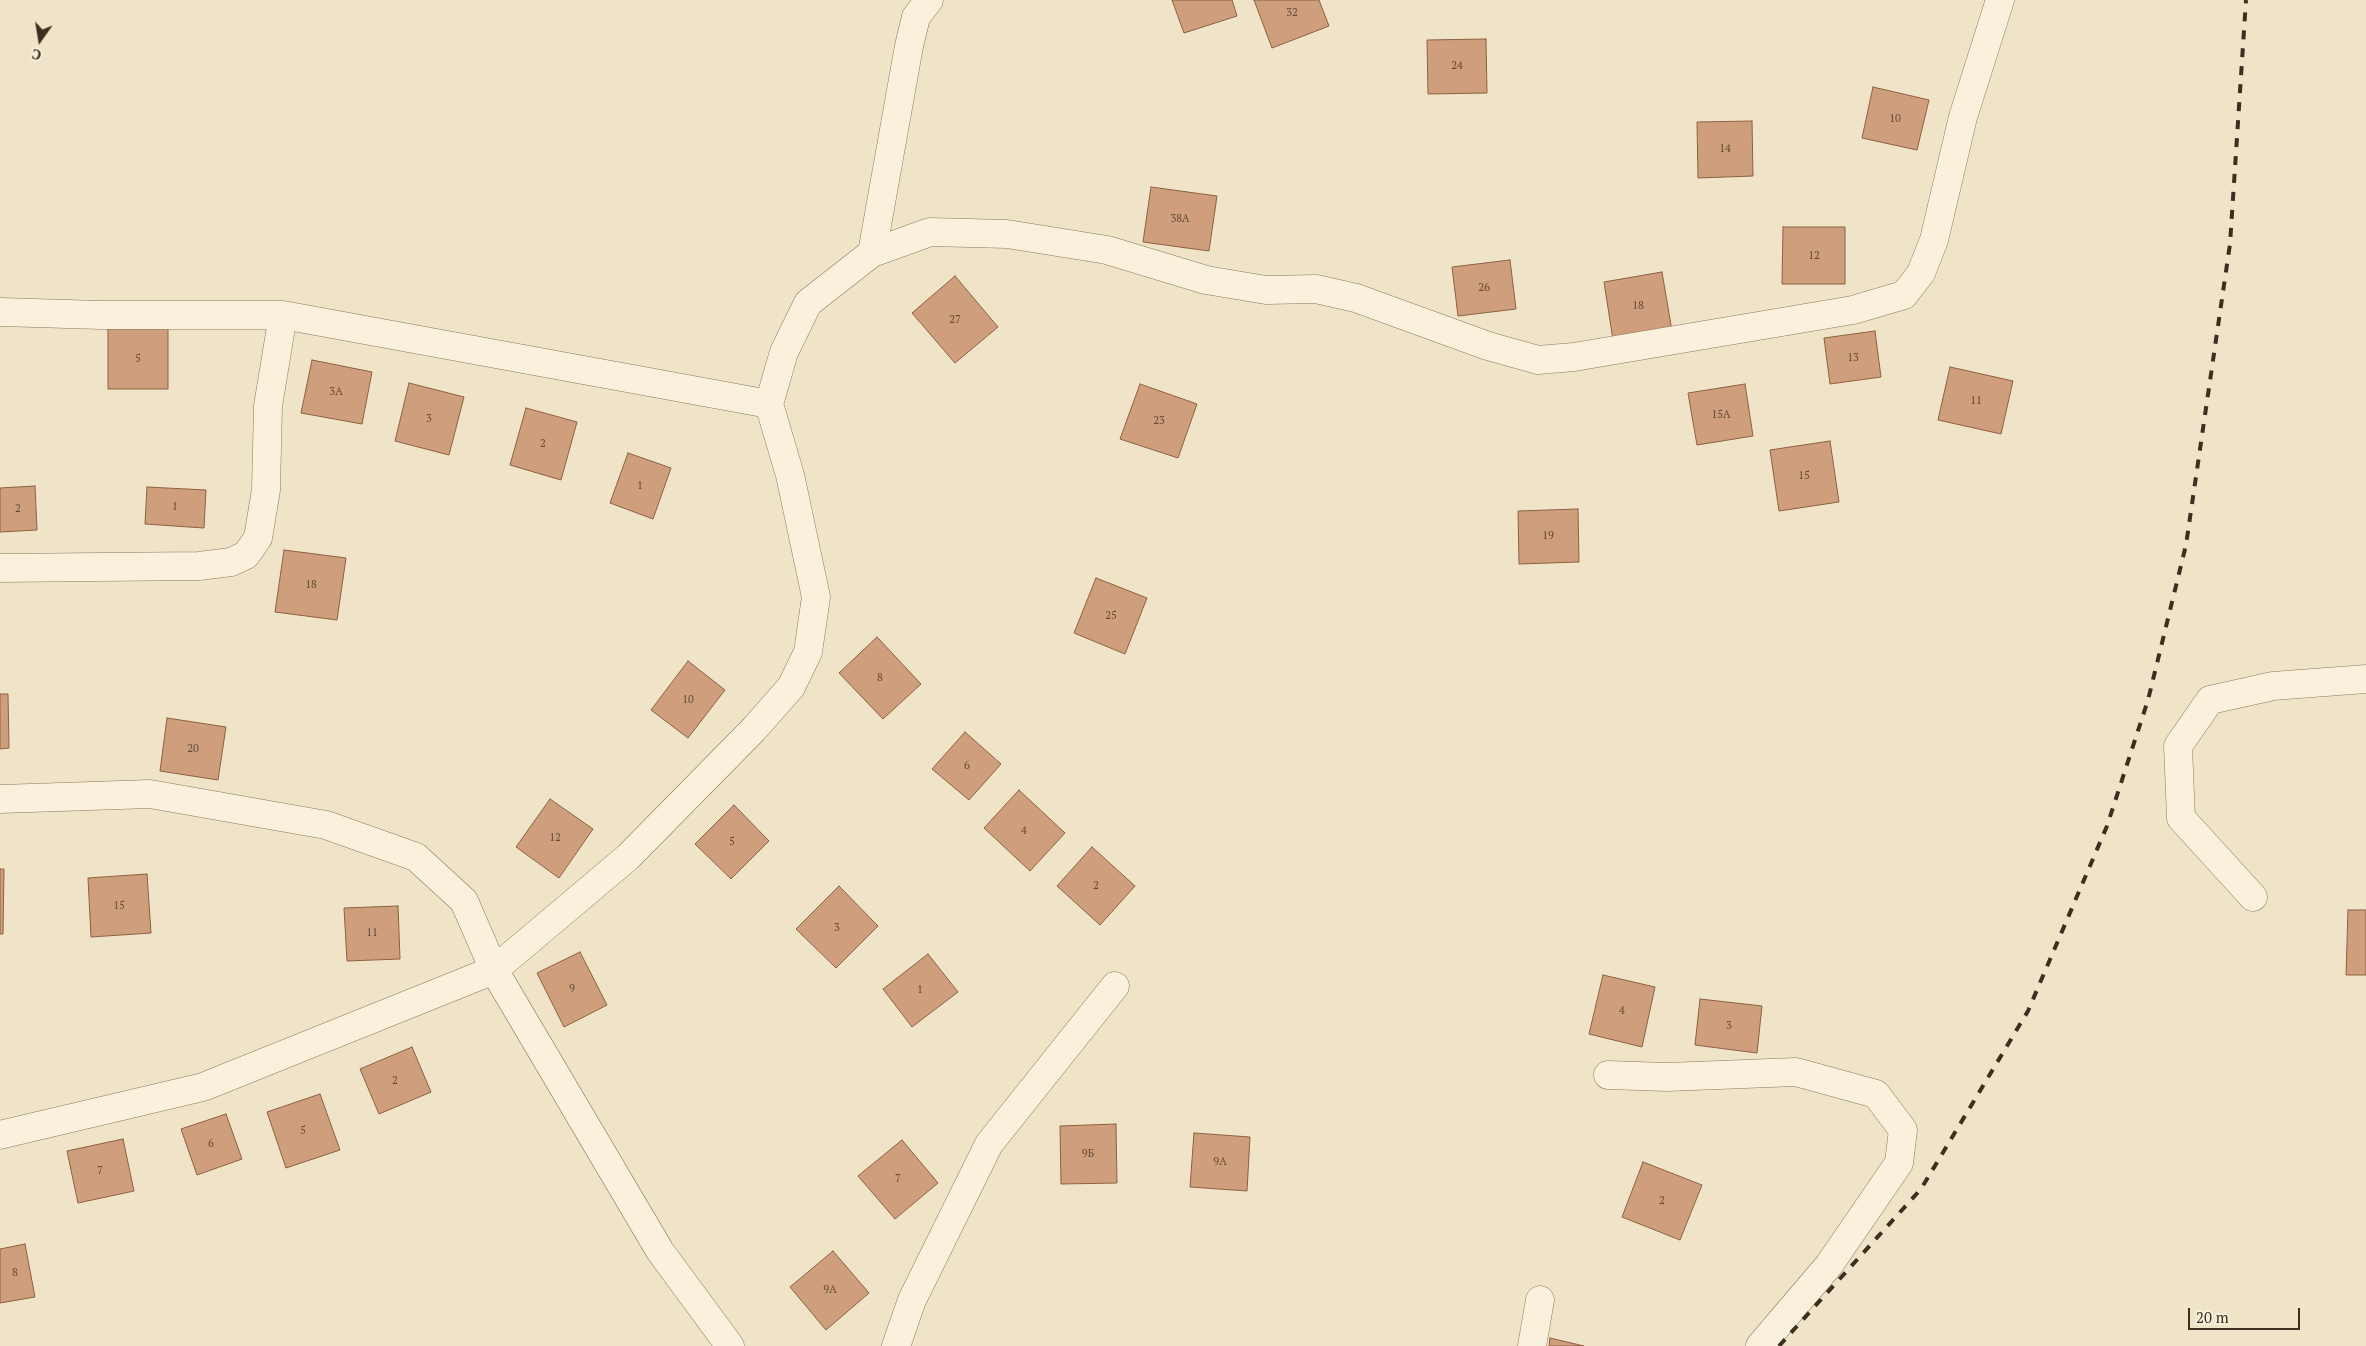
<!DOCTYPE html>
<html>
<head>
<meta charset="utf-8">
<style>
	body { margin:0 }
	#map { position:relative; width:2366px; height:1346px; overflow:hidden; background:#f0e4c8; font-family:"PT Serif",serif }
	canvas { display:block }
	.north { position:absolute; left:15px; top:15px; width:50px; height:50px; -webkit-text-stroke:4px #f7eed8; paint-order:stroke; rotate:193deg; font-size:14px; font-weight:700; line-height:20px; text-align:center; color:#3d2e20 }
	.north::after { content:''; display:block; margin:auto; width:18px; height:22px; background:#3d2e20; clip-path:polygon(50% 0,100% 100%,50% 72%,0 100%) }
	.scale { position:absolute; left:2188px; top:1308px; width:112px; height:22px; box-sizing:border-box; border:2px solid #3d2e20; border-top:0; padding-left:6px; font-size:15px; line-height:18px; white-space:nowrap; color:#3d2e20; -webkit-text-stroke:4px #f7eed8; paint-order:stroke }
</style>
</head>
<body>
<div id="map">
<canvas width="2366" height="1346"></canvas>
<div class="north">С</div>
<div class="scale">20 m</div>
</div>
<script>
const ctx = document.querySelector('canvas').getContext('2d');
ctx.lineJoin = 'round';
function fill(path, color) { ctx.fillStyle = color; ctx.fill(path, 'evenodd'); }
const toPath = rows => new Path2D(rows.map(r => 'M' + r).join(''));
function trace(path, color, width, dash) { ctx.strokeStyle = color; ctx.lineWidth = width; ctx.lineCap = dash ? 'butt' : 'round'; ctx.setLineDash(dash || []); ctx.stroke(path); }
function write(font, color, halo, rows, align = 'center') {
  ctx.font = font + ' "PT Serif",serif'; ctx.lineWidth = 5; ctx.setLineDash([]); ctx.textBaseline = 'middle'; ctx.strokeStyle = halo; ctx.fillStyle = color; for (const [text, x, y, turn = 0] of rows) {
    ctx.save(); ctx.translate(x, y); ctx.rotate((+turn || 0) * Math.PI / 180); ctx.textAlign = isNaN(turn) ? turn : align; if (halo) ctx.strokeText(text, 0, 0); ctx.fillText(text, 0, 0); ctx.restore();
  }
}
const building = toPath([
	[1172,0,1232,0,1237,16,1184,33,1172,0],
	[1254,0,1319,0,1329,26,1272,48,1254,0],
	[1486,39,1487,93,1428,94,1427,40,1486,39],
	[1873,87,1929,100,1917,150,1862,138,1873,87],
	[1752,121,1753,176,1698,178,1697,122,1752,121],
	[1151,187,1217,196,1209,251,1143,242,1151,187],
	[1783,227,1845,227,1845,284,1782,284,1783,227],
	[1510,260,1516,309,1458,316,1452,267,1510,260],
	[1662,272,1672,331,1613,340,1604,282,1662,272],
	[955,276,998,327,955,363,912,313,955,276],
	[108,328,168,328,168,389,108,389,108,328],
	[1875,331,1881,377,1830,384,1824,338,1875,331],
	[312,360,372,372,362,424,301,413,312,360],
	[1950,367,2013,381,2001,434,1938,420,1950,367],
	[409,383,464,397,449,455,395,441,409,383],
	[1140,384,1197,404,1178,458,1120,439,1140,384],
	[1745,384,1753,436,1697,445,1688,393,1745,384],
	[526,408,577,422,561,480,510,465,526,408],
	[1830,441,1839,502,1779,511,1770,450,1830,441],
	[628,453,671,468,653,519,610,503,628,453],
	[35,486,37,530,0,532,0,488,35,486],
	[147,487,206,490,204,528,145,524,147,487],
	[1578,509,1579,562,1519,564,1518,511,1578,509],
	[284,550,346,558,337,620,275,612,284,550],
	[1096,578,1147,598,1125,654,1074,633,1096,578],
	[877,637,921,684,883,719,839,673,877,637],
	[688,661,725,690,688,738,651,710,688,661],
	[0,694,8,694,9,748,0,749,0,694],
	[167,718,226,727,218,780,160,771,167,718],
	[965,732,1001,764,969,800,932,769,965,732],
	[1019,790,1065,833,1030,871,984,828,1019,790],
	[550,799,593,829,559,878,516,847,550,799],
	[734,805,769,841,731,879,695,844,734,805],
	[1092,847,1135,886,1100,925,1057,886,1092,847],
	[0,869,4,869,3,934,0,934,0,869],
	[147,874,151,933,91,937,88,878,147,874],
	[839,886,878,926,836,968,796,929,839,886],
	[398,906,400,959,347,961,344,908,398,906],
	[2348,910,2366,910,2366,975,2346,975,2348,910],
	[580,952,607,1005,564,1027,537,973,580,952],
	[928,954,958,992,912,1027,883,989,928,954],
	[1603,975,1655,987,1642,1047,1589,1034,1603,975],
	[1700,999,1762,1006,1757,1053,1695,1045,1700,999],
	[412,1047,431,1092,379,1114,360,1069,412,1047],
	[320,1094,340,1150,286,1168,267,1112,320,1094],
	[226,1114,242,1159,197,1175,181,1129,226,1114],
	[1116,1124,1117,1183,1061,1184,1060,1126,1116,1124],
	[1194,1133,1250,1137,1247,1191,1190,1187,1194,1133],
	[123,1139,134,1191,78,1203,67,1151,123,1139],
	[902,1140,938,1183,895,1219,858,1176,902,1140],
	[1643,1162,1702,1185,1680,1240,1622,1217,1643,1162],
	[25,1244,35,1297,0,1303,0,1249,25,1244],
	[833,1251,869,1293,826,1330,790,1287,833,1251],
	[1550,1338,1584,1346,1549,1346,1550,1338]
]);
fill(building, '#cf9f7d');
trace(building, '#8d5f41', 1);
const minor = toPath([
	[872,253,909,46,916,17,929,0],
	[0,312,101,315,283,315],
	[0,568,199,566,231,562,246,555,258,538,266,490,268,406,283,315,769,404],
	[0,799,150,794,326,825,416,857,464,901,494,970,660,1251,730,1346],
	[2253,897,2181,818,2178,746,2210,700,2273,686,2366,679],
	[1608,1075,1667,1077,1796,1072,1876,1094,1903,1130,1899,1163,1829,1265,1760,1346],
	[0,1135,203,1087,494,970,628,857,754,729,791,687,808,652,816,597,790,475,769,404,784,352,808,303,872,253,930,232,1007,234,1107,250,1206,280,1266,290,1316,289,1356,298,1488,346,1538,360,1574,357,1853,310,1904,295,1921,273,1934,240,1963,117,2000,0],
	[896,1346,912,1300,989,1144,1115,986],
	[1532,1346,1540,1300]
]);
trace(minor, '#8d765c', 29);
trace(minor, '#faf1dc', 28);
trace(toPath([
	[1779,1346,1921,1189,2028,1011,2107,826,2148,700,2186,545,2230,244,2246,0]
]), '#3d2e20', 4, [9, 9]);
write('11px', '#624a37', null, [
	["32",1292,13],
	["24",1457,66],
	["10",1895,119],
	["14",1725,149],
	["38А",1180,219],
	["12",1814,256],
	["26",1484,288],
	["18",1638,306],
	["27",955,320],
	["13",1853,358],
	["5",138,359],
	["3А",336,392],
	["11",1976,401],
	["15А",1721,415],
	["3",429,419],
	["23",1159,421],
	["2",543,444],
	["15",1804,476],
	["1",640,486],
	["1",175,507],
	["2",18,509],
	["19",1548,536],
	["18",311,585],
	["25",1111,616],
	["8",880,678],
	["10",688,700],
	["20",193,749],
	["6",967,766],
	["4",1024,831],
	["12",555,838],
	["5",732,842],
	["2",1096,886],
	["15",119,906],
	["3",837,928],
	["11",372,933],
	["9",572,989],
	["1",920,990],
	["4",1622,1011],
	["3",1729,1026],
	["2",395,1081],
	["5",303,1131],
	["6",211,1144],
	["9Б",1088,1154],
	["9А",1220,1162],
	["7",100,1171],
	["7",898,1179],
	["2",1662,1201],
	["8",15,1273],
	["9А",830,1290]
]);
</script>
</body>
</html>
